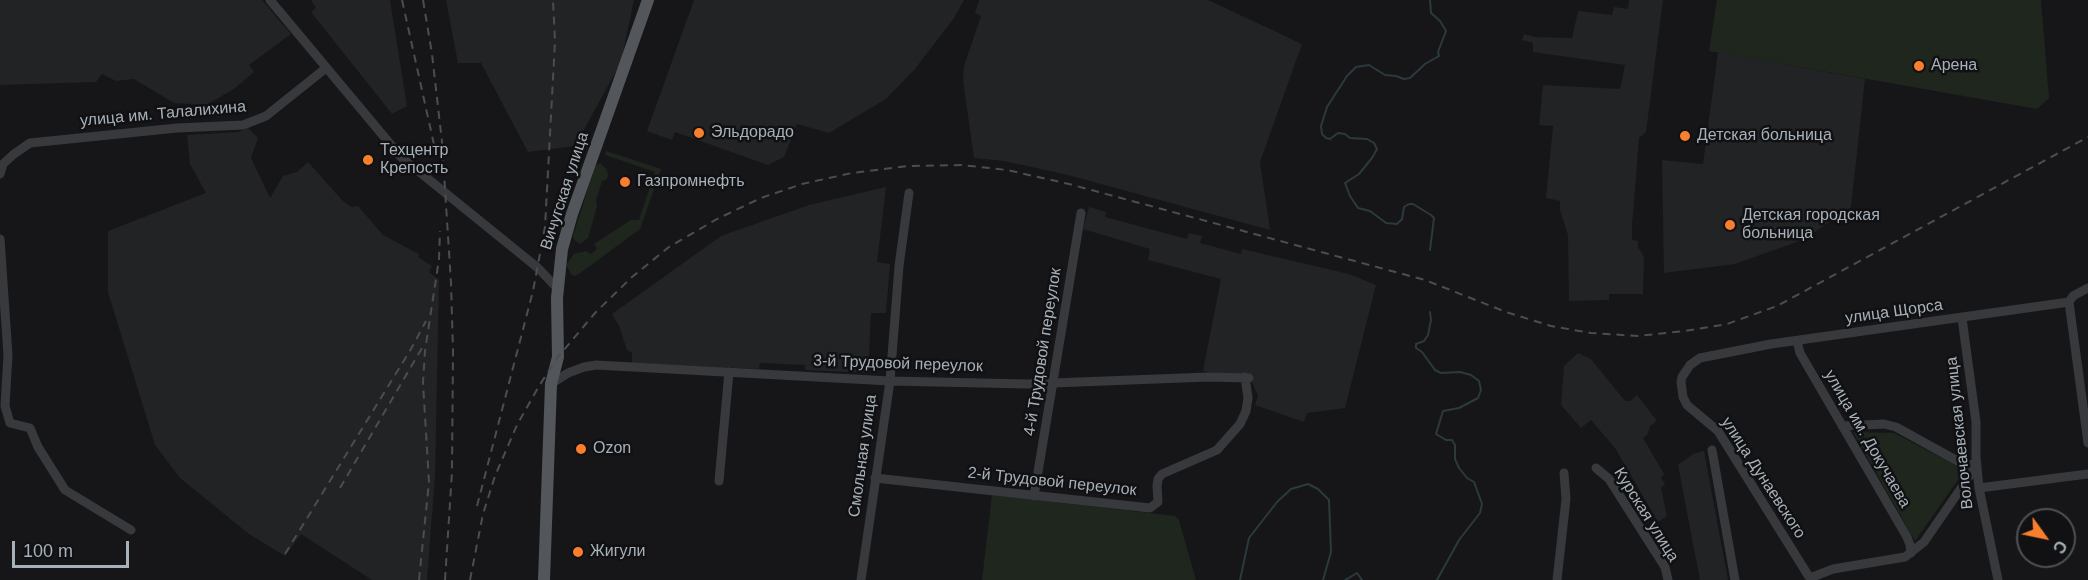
<!DOCTYPE html>
<html>
<head>
<meta charset="utf-8">
<style>
	body { margin:0 }
	#map { position:relative; width:2088px; height:580px; overflow:hidden; background:#161618; font-family:Arial,sans-serif }
	canvas { display:block }
	.north { position:absolute; left:2016px; top:508px; width:60px; height:60px; box-sizing:border-box; background:#111113; border:2px solid #4d5155; border-radius:50%; rotate:123deg; font-size:16px; font-weight:700; line-height:24px; text-align:center; color:#a7b1b9 }
	.north::after { content:''; display:block; margin:auto; width:21px; height:27px; background:#f97e2d; clip-path:polygon(50% 0,100% 100%,50% 72%,0 100%) }
	.scale { position:absolute; left:12px; top:541px; width:117px; height:27px; box-sizing:border-box; border:3px solid #a7b1b9; border-top:0; padding-left:8px; font-size:18px; line-height:21px; white-space:nowrap; color:#a7b1b9; -webkit-text-stroke:4px #111113; paint-order:stroke }
</style>
</head>
<body>
<div id="map">
<canvas width="2088" height="580"></canvas>
<div class="north">С</div>
<div class="scale">100 m</div>
</div>
<script>
const ctx = document.querySelector('canvas').getContext('2d');
ctx.lineJoin = 'round';
function fill(path, color) { ctx.fillStyle = color; ctx.fill(path, 'evenodd'); }
const toPath = rows => new Path2D(rows.map(r => 'M' + r).join(''));
function trace(path, color, width, dash) { ctx.strokeStyle = color; ctx.lineWidth = width; ctx.lineCap = dash ? 'butt' : 'round'; ctx.setLineDash(dash || []); ctx.stroke(path); }
function write(font, color, halo, rows, align = 'center') {
  ctx.font = font + ' Arial,sans-serif'; ctx.lineWidth = 5; ctx.setLineDash([]); ctx.textBaseline = 'middle'; ctx.strokeStyle = halo; ctx.fillStyle = color; for (const [text, x, y, turn = 0] of rows) {
    ctx.save(); ctx.translate(x, y); ctx.rotate((+turn || 0) * Math.PI / 180); ctx.textAlign = isNaN(turn) ? turn : align; if (halo) ctx.strokeText(text, 0, 0); ctx.fillText(text, 0, 0); ctx.restore();
  }
}
fill(toPath([
	[0,0,262,0,291,34,249,65,254,72,234,89,206,105,174,103,134,79,116,81,102,74,96,82,0,85],
	[311,0,390,0,407,106,392,114,311,12,316,8],
	[446,0,634,0,621,62,575,146,528,152,481,63,458,63],
	[694,0,964,0,954,18,915,69,886,99,829,133,797,124,784,157,768,165,675,132,672,140,647,131],
	[979,0,1208,0,1302,44,1260,162,1270,230,1068,175,1004,161,974,158,963,80,964,66,981,16,975,13],
	[1629,0,1663,0,1646,132,1639,138,1632,226,1632,240,1638,241,1638,247,1644,257,1643,294,1609,294,1609,300,1569,301,1568,235,1560,210,1560,201,1546,198,1553,126,1539,125,1543,85,1620,89,1625,65,1533,52,1533,43,1522,40,1524,34,1535,37,1572,38,1578,11,1612,15,1614,7,1628,9],
	[1718,52,1865,79,1851,207,1805,239,1735,264,1664,273,1662,160,1703,164],
	[248,128,258,138,251,158,270,198,283,176,297,172,308,162,342,200,351,207,358,206,383,235,419,254,418,257,432,266,429,272,439,280,435,476,427,580,372,580,301,534,285,556,249,534,180,478,155,445,108,292,108,231,206,193,190,164,187,135,239,132],
	[886,187,877,262,890,264,886,313,871,313,868,373,805,370,805,365,760,363,759,369,632,363,632,353,627,350,619,326,612,314,721,236,809,205],
	[1089,207,1106,212,1105,217,1187,239,1189,233,1202,236,1200,243,1241,254,1242,249,1349,274,1376,285,1345,408,1307,413,1304,422,1255,405,1258,396,1251,380,1203,371,1221,279,1148,260,1150,249,1083,229],
	[1578,353,1591,359,1625,401,1630,401,1637,395,1657,421,1650,426,1647,435,1643,438,1664,474,1661,477,1665,485,1661,488,1667,516,1658,522,1615,448,1591,420,1581,428,1561,405,1564,366],
	[1704,451,1728,580,1700,580,1678,465,1693,454]
]), '#222325');
fill(toPath([
	[1717,0,2041,0,2049,98,2037,109,1709,51],
	[606,151,661,169,640,229,579,274,574,276,571,274,566,265,574,254,586,251,591,254,597,249,594,244,631,220,639,220,655,172,608,156,605,154],
	[600,163,607,170,608,176,606,180,602,181,596,200,597,206,588,238,580,244,574,240,573,236,595,166],
	[1853,432,1894,433,1965,470,1915,541],
	[992,495,1175,516,1179,520,1196,580,982,580]
]), '#1f261e');
trace(toPath([
	[1430,250,1434,218,1431,215,1413,204,1409,204,1404,207,1402,219,1397,224,1386,223,1370,211,1358,208,1350,196,1345,183,1359,174,1372,158,1377,149,1374,143,1367,139,1350,138,1345,134,1338,133,1330,139,1326,138,1322,134,1321,126,1327,107,1347,76,1356,67,1369,65,1385,75,1396,76,1404,79,1410,78,1425,64,1439,56,1438,52,1446,31,1440,21,1431,13,1430,0],
	[1430,312,1431,320,1428,335,1424,341,1416,344,1416,348,1422,352,1435,370,1441,373,1460,372,1471,375,1479,381,1481,390,1478,398,1459,408,1443,411,1436,434,1446,440,1452,440,1455,445,1455,459,1459,468,1467,478,1474,482,1482,504,1480,513,1459,540,1437,580],
	[1240,580,1249,538,1277,502,1291,489,1308,484,1318,489,1329,500,1331,552,1323,580],
	[1345,580,1357,573,1362,580]
]), '#2b3a3d', 2);
trace(toPath([
	[270,0,401,157,538,268,558,289],
	[0,174,3,164,14,154,30,143,177,128,243,125,266,116,326,68],
	[0,239,8,355,5,406,10,423,30,428,38,447,65,490,131,530],
	[2069,302,2088,443],
	[1962,318,1976,422,1976,458,1979,488,1998,580],
	[1797,341,1800,353,1907,537,1910,545,1911,553],
	[551,384,568,373,584,367,596,365,890,381,1027,384,1208,377,1249,378],
	[1842,426,1884,424,1896,427,1963,464,1977,465],
	[1712,450,1735,580],
	[1596,468,1609,479,1665,567,1668,580],
	[875,478,1150,508,1158,502,1157,486,1158,479,1162,474,1217,450,1240,424,1246,411,1248,398,1245,377],
	[719,481,729,372],
	[1979,488,2088,474],
	[1034,496,1081,213],
	[1810,578,1833,569,1905,557,1924,542,1977,465],
	[861,580,890,381,899,266,909,193],
	[1557,580,1566,499,1564,473],
	[1811,580,1718,431,1687,405,1683,397,1681,382,1682,377,1690,365,1700,358,1771,344,2069,302,2073,296,2088,288]
]), '#37393d', 9);
trace(toPath([
	[544,580,551,384,558,357,557,298,562,249,572,214,648,0]
]), '#53575c', 12);
trace(toPath([
	[402,0,435,149],
	[423,0,432,54,442,142,451,283,453,351,452,472,445,580],
	[340,488,422,348],
	[477,506,533,291,545,227,555,41,553,0],
	[285,554,411,349,426,321],
	[419,580,429,482,423,383,425,351,439,259,440,231],
	[470,580,483,514,495,476,517,425,539,386,558,357,595,313,632,277,669,247,717,219,761,198,802,184,852,173,907,166,961,165,1007,170,1069,184,1425,280,1506,312,1551,326,1591,333,1638,336,1685,331,1727,324,1777,306,2088,137]
]), '#4a4e52', 2, [8, 6]);
for (const [x, y, r, color] of [
	[1919,66,6,"#f97e2d"],
	[699,133,6,"#f97e2d"],
	[1685,136,6,"#f97e2d"],
	[368,160,6,"#f97e2d"],
	[625,182,6,"#f97e2d"],
	[1730,225,6,"#f97e2d"],
	[581,449,6,"#f97e2d"],
	[578,552,6,"#f97e2d"]
]) { const dot = new Path2D(); dot.arc(x, y, r, 0, 2 * Math.PI); ctx.fillStyle = color; ctx.fill(dot); trace(dot, '#111113', 2); }
write('16px', '#a7b1b9', '#111113', [
	["Арена",1931,66],
	["Эльдорадо",711,133],
	["Детская больница",1697,136],
	["Техцентр",380,151],
	["Крепость",380,169],
	["Газпромнефть",637,182],
	["Детская городская",1742,216],
	["больница",1742,234],
	["Ozon",593,449],
	["Жигули",590,552]
], 'left');
write('16px', '#a7b1b9', '#111113', [
	["улица им. Талалихина",163,114,-5],
	["Вичугская улица",565,191,-72],
	["улица Щорса",1894,312,-8],
	["4-й Трудовой переулок",1043,352,-81],
	["3-й Трудовой переулок",898,364,2],
	["Волочаевская улица",1960,433,-96],
	["улица им. Докучаева",1867,439,60],
	["Смольная улица",863,456,-82],
	["улица Дунаевского",1763,478,57],
	["2-й Трудовой переулок",1052,482,6],
	["Курская улица",1646,515,58]
]);
</script>
</body>
</html>
